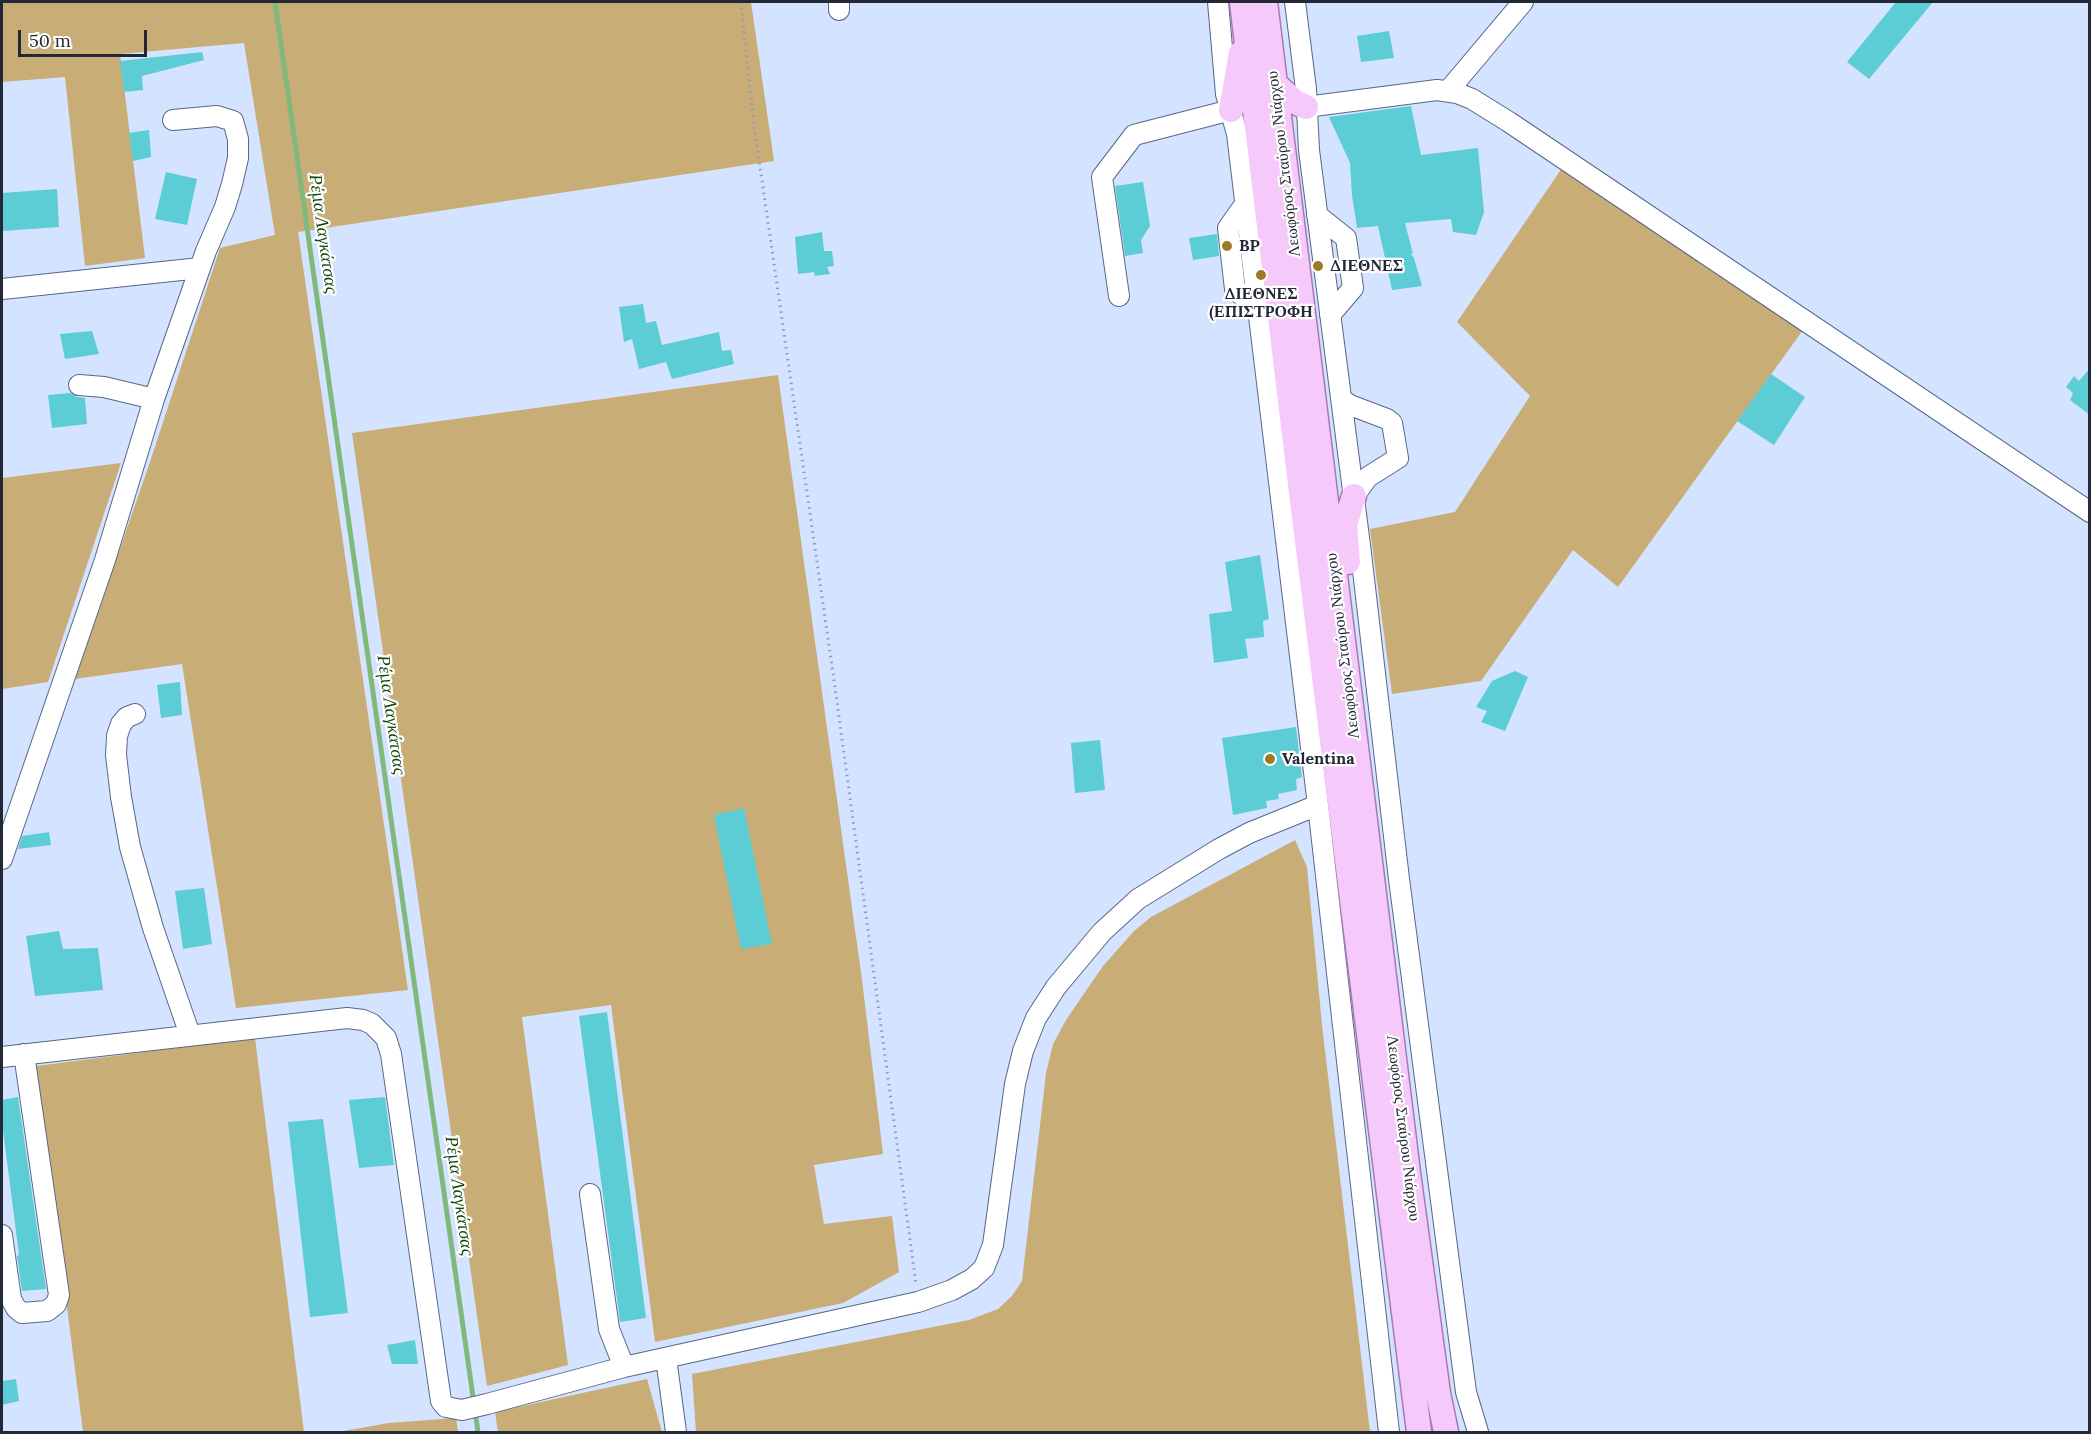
<!DOCTYPE html>
<html>
<head>
<meta charset="utf-8">
<style>
	body { margin:0 }
	#map { position:relative; width:2091px; height:1434px; overflow:hidden; background:#d4e3ff; font-family:Lora,serif }
	canvas { display:block }
	.frame { position:absolute; inset:0; border:3px solid #222835; pointer-events:none }
	.scale { position:absolute; left:18px; top:30px; width:129px; height:27px; box-sizing:border-box; border:3px solid #222835; border-top:0; padding-left:8px; font-size:18px; line-height:21px; white-space:nowrap; color:#222835; -webkit-text-stroke:4px #fff; paint-order:stroke }
</style>
</head>
<body>
<div id="map">
<canvas width="2091" height="1434"></canvas>
<div class="frame"></div>
<div class="scale">50 m</div>
</div>
<script>
const ctx = document.querySelector('canvas').getContext('2d');
ctx.lineJoin = 'round';
function fill(path, color) { ctx.fillStyle = color; ctx.fill(path, 'evenodd'); }
const toPath = rows => new Path2D(rows.map(r => 'M' + r).join(''));
function trace(path, color, width, dash) { ctx.strokeStyle = color; ctx.lineWidth = width; ctx.lineCap = dash ? 'butt' : 'round'; ctx.setLineDash(dash || []); ctx.stroke(path); }
function write(font, color, halo, rows, align = 'center') {
  ctx.font = font + ' Lora,serif'; ctx.lineWidth = 4.5; ctx.setLineDash([]); ctx.textBaseline = 'middle'; ctx.strokeStyle = halo; ctx.fillStyle = color; for (const [text, x, y, turn = 0] of rows) {
    ctx.save(); ctx.translate(x, y); ctx.rotate((+turn || 0) * Math.PI / 180); ctx.textAlign = isNaN(turn) ? turn : align; if (halo) ctx.strokeText(text, 0, 0); ctx.fillText(text, 0, 0); ctx.restore();
  }
}
fill(toPath([
	[2,2,751,2,774,161,298,232,408,990,236,1008,182,664,75,679,151,459,220,248,275,235,244,43,120,54,145,258,85,266,65,77,2,82],
	[1562,168,1803,330,1618,587,1573,550,1481,681,1392,694,1370,529,1455,512,1530,396,1457,322],
	[778,375,862,980,883,1154,814,1165,824,1224,892,1216,899,1272,843,1303,655,1342,611,1005,522,1017,568,1365,487,1386,352,433],
	[121,463,48,682,2,689,2,478],
	[1295,840,1307,867,1322,1025,1370,1432,696,1432,692,1374,969,1320,998,1309,1012,1296,1022,1281,1046,1073,1053,1044,1066,1020,1103,966,1134,931,1151,917],
	[255,1038,304,1432,83,1432,36,1066],
	[647,1379,662,1432,498,1432,495,1412],
	[456,1418,458,1432,338,1432,389,1423]
]), '#c9ad76');
trace(toPath([
	[275,2,478,1432]
]), '#81b97d', 5);
fill(toPath([
	[1896,2,1933,2,1869,79,1847,62],
	[1389,31,1394,58,1361,62,1357,36],
	[202,52,204,60,142,76,143,90,124,92,120,61],
	[1411,106,1421,155,1478,148,1484,212,1476,235,1453,232,1451,219,1405,223,1413,254,1410,253,1414,258,1422,286,1392,290,1378,226,1357,228,1352,195,1350,163,1329,117],
	[149,130,151,157,133,161,129,133],
	[166,172,197,179,187,225,155,219],
	[1143,182,1150,226,1141,240,1143,253,1125,256,1115,186],
	[57,189,59,227,2,231,2,193],
	[822,232,824,251,832,251,834,266,827,267,830,274,815,276,814,272,798,274,795,237],
	[1217,234,1219,256,1193,260,1189,238],
	[643,304,646,323,656,321,662,345,719,332,722,351,731,350,734,364,672,379,666,362,639,369,632,339,624,342,619,307],
	[92,331,99,354,65,359,60,334],
	[2090,368,2090,415,2070,400,2073,393,2066,387,2074,376,2079,381],
	[1771,374,1805,397,1774,445,1737,421],
	[70,393,77,397,85,398,87,424,52,428,48,395],
	[1260,555,1269,619,1263,621,1264,637,1245,639,1248,658,1214,663,1209,614,1232,611,1225,562],
	[1515,671,1528,677,1505,731,1481,722,1487,711,1476,707,1492,681],
	[180,682,182,715,161,718,157,685],
	[1296,727,1302,777,1296,779,1297,790,1278,794,1279,799,1266,801,1267,808,1233,815,1222,738],
	[1100,740,1105,790,1075,793,1071,743],
	[744,808,772,944,741,949,714,815],
	[49,832,51,845,18,849,22,836],
	[204,888,212,944,183,949,175,891],
	[59,931,63,949,98,948,103,990,35,996,26,936],
	[607,1012,646,1318,620,1322,579,1016],
	[18,1097,46,1289,22,1291,17,1256,19,1255,2,1122,2,1100],
	[385,1097,394,1165,359,1168,349,1100],
	[323,1119,348,1313,310,1317,288,1122],
	[415,1340,418,1364,392,1364,387,1345],
	[16,1379,19,1401,2,1405,2,1381]
]), '#5cccd5');
const minor = toPath([
	[1218,2,1226,94,1237,134,1318,805,1389,1432],
	[1295,2,1306,89,1309,150,1360,545,1399,879,1466,1392,1478,1432],
	[839,10,839,2],
	[1448,91,1523,2],
	[1306,107,1437,90,1457,93,1472,99,1509,122,2090,512],
	[1245,204,1228,228,1235,289,1258,310],
	[1317,215,1346,238,1353,288,1330,315],
	[2,289,200,268],
	[1119,296,1102,177,1134,135,1231,110],
	[79,385,104,387,154,399],
	[1341,399,1350,405,1387,419,1392,423,1398,458,1368,477,1354,496],
	[135,714,127,717,121,724,117,736,116,755,121,797,130,847,153,928,190,1035],
	[2,859,105,560,154,399,206,251,225,207,232,184,238,158,238,139,233,121,217,116,173,120],
	[2,1057,347,1018,363,1020,372,1024,386,1038,391,1054,441,1401,446,1407,462,1410,487,1404,624,1367,918,1302,952,1290,972,1279,984,1268,993,1245,1015,1084,1023,1051,1036,1018,1056,987,1102,932,1138,899,1219,849,1249,833,1318,805],
	[590,1194,609,1329,624,1367],
	[2,1235,11,1299,16,1308,22,1313,47,1311,56,1304,59,1295,24,1054],
	[666,1358,676,1432]
]);
const major = toPath([
	[1242,2,1304,517,1419,1432],
	[1265,2,1408,1173,1438,1393,1446,1432],
	[1275,84,1295,102,1306,107],
	[1231,110,1241,53],
	[1348,562,1345,524,1354,496]
]);
trace(minor, '#576785', 22);
trace(major, '#a77ab2', 27);
trace(toPath([
	[741,2,754,125,834,680,916,1284]
]), '#8f9bb1', 3, [1.5, 4.5]);
trace(minor, '#fff', 20);
trace(major, '#f5cafa', 24);
for (const [x, y, r, color] of [
	[1227,246,6,"#9f7926"],
	[1318,266,6,"#9f7926"],
	[1261,275,6,"#9f7926"],
	[1270,759,6,"#9f7926"]
]) { const dot = new Path2D(); dot.arc(x, y, r, 0, 2 * Math.PI); ctx.fillStyle = color; ctx.fill(dot); trace(dot, '#fff', 2); }
write('16px', '#222835', '#fff', [
	["Λεωφόρος Σταύρου Νιάρχου",1284,164,-97],
	["Λεωφόρος Σταύρου Νιάρχου",1343,646,-97],
	["Λεωφόρος Σταύρου Νιάρχου",1403,1128,83]
]);
write('bold 16px', '#222835', '#fff', [
	["BP",1239,246],
	["ΔΙΕΘΝΕΣ",1330,266],
	["ΔΙΕΘΝΕΣ",1261,294,"center"],
	["(ΕΠΙΣΤΡΟΦΗ",1261,312,"center"],
	["Valentina",1282,759]
], 'left');
write('italic 18px', '#114a10', '#fff', [
	["Ρέμα Λαγκάτσας",323,234,82],
	["Ρέμα Λαγκάτσας",391,715,82],
	["Ρέμα Λαγκάτσας",459,1196,82]
]);
</script>
</body>
</html>
